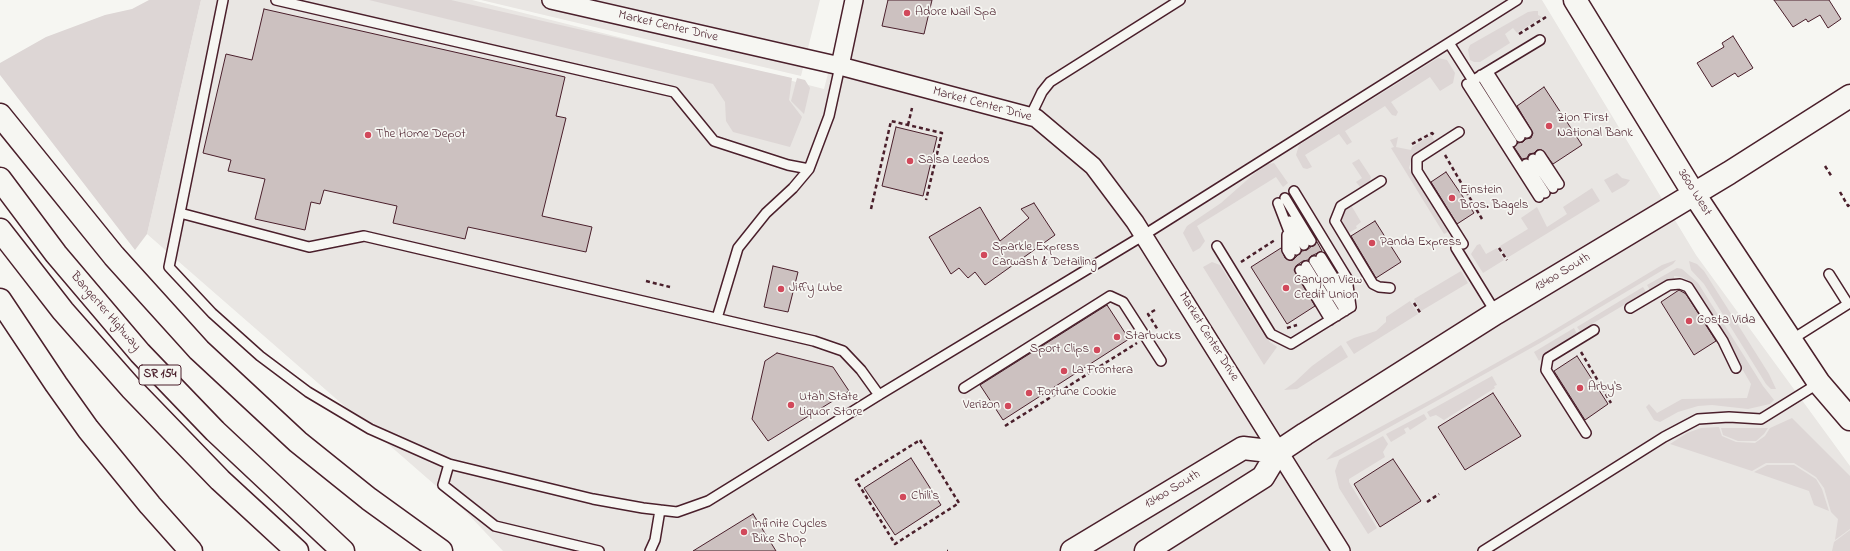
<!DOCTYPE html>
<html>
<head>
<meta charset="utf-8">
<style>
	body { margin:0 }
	canvas { display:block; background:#f6f6f2 }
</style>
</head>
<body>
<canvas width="1850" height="551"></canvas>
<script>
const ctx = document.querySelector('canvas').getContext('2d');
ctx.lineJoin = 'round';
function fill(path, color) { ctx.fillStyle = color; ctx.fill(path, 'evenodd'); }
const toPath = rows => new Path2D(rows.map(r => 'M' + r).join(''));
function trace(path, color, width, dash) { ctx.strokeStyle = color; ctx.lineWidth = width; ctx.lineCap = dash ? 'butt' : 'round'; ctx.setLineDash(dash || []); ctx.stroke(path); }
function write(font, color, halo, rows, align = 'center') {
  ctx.font = font + ' "Indie Flower",sans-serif'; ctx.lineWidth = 3.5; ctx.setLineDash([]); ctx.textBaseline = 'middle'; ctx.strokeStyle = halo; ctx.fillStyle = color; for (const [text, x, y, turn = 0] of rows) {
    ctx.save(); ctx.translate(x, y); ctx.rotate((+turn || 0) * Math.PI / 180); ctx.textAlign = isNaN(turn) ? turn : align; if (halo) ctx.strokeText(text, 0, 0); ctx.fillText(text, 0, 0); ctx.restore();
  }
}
fill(toPath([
	[201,0,472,0,824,89,847,0,1542,0,1696,255,1850,466,1850,551,503,551,466,512,147,234],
	[481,0,820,0,801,76]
]), '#e9e6e3');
fill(toPath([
	[149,0,201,0,147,234,135,250,0,75,0,63,46,37,105,15,132,9],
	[369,0,451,0,792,78,789,100,802,117,790,147,733,132,726,121,725,102,713,84],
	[1534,11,1538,11,1538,15,1542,17,1517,33,1513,28,1505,34,1510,43,1480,62,1474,62,1470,60,1468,50,1470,45,1528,12],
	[1438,58,1447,60,1455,73,1453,83,1440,91,1430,77,1391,102,1398,112,1396,116,1392,115,1385,106,1345,131,1352,142,1347,145,1339,134,1305,155,1312,167,1307,169,1303,168,1296,155,1299,145],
	[797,78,805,80,810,88,804,114,791,101],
	[1431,135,1435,142,1412,157,1409,168,1448,232,1444,234,1391,148,1394,147,1390,140,1398,137,1396,147,1411,150,1412,147],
	[1359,159,1371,177,1369,183,1361,188,1356,182,1362,178,1352,163],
	[1274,163,1288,183,1283,187,1276,177,1197,226,1205,241,1200,248,1193,252,1183,233,1187,226,1221,203,1255,173,1268,164],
	[1617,173,1622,178,1630,180,1626,185,1612,193,1604,180],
	[1592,188,1600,201,1507,258,1500,246,1528,229,1521,218,1537,207,1547,227,1567,214,1563,207],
	[1351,205,1361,222,1356,226,1357,228,1349,233,1340,217,1343,209],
	[1480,244,1486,254,1497,248,1504,260,1483,273,1471,254,1477,245],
	[1676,260,1673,264,1540,343,1338,456,1326,460,1334,452,1434,398,1544,336,1662,265],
	[1689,261,1697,264,1704,271,1769,374,1776,389,1771,389,1766,384,1704,284,1691,270],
	[1212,262,1220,265,1262,332,1270,342,1277,347,1264,365,1203,267],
	[1677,268,1682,269,1698,283,1763,386,1774,400,1770,404,1748,409,1712,405,1698,406,1678,412,1660,422,1654,420,1646,407,1649,404,1657,413,1682,399,1747,398,1751,384,1691,282,1682,277,1674,276,1674,279,1650,290,1647,285],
	[1461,271,1468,283,1421,311,1414,299],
	[1643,287,1646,292,1580,331,1577,327],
	[1410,301,1418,314,1354,354,1346,342,1354,338,1376,331,1386,322,1386,317],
	[1574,328,1577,334,1547,351,1539,361,1534,352],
	[1341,345,1348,357,1297,389,1284,390,1295,382,1312,366],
	[1492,376,1497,385,1494,386,1495,388,1444,420,1436,415,1430,417,1427,412],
	[1424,414,1427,419,1410,430,1408,427,1404,429,1406,433,1391,442,1386,434],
	[1792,418,1850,476,1850,529,1835,540,1838,519,1831,512,1824,488,1816,477,1794,463,1766,463,1752,471,1670,444,1687,433,1701,428,1719,427,1722,436,1736,442,1755,443,1765,436,1770,428],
	[1721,428,1768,428,1764,434,1756,441,1738,441,1723,435],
	[1383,436,1388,444,1383,452,1385,457,1349,479,1349,482,1377,528,1368,534,1339,488,1335,471,1339,460],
	[1767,465,1794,465,1816,479,1822,489,1829,511,1814,505,1809,491,1754,472],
	[1850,530,1850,551,1832,551,1834,542]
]), '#ddd6d5');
const building = toPath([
	[888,0,932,0,924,34,882,26,888,0],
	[1774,0,1829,0,1841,19,1828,28,1820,15,1808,22,1806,19,1793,27,1774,0],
	[264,9,565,77,556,116,566,118,542,216,592,227,586,252,468,227,465,239,393,223,397,206,324,190,320,204,311,202,305,230,255,219,265,179,228,171,231,160,203,153,226,54,252,60,264,9],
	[1733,36,1753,68,1738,77,1735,73,1712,87,1697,63,1724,47,1722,43,1733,36],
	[1544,87,1582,145,1553,164,1542,150,1537,150,1534,153,1529,154,1527,158,1522,159,1514,147,1518,143,1523,142,1526,139,1531,138,1533,133,1517,106,1544,87],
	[896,127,937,137,923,196,882,186,896,127],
	[1446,172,1474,213,1457,224,1431,182,1446,172],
	[1034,203,1055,235,985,285,975,272,968,278,959,268,951,274,929,237,980,207,1000,241,1029,218,1021,209,1034,203],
	[1375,221,1401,262,1376,278,1351,236,1375,221],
	[1317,242,1322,251,1311,256,1308,260,1303,261,1297,265,1294,270,1315,306,1287,324,1251,267,1281,248,1285,258,1293,260,1302,251,1307,250,1317,242],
	[773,266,798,272,788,312,764,307,773,266],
	[1679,290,1686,294,1716,341,1694,355,1661,302,1679,290],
	[1107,305,1129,339,1003,420,980,385,1107,305],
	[777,353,833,367,849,391,768,441,752,419,765,361,777,353],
	[1577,356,1608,404,1585,420,1554,371,1577,356],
	[1493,393,1521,436,1465,470,1438,427,1493,393],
	[911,458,941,505,895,535,864,488,911,458],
	[1393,459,1421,501,1380,527,1354,484,1393,459],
	[753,514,776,551,693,551,753,514]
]);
fill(building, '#ccc1c0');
trace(building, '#4a1f2b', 1);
const lane = toPath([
	[223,0,169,267,212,313,260,356,308,392,370,429,449,464,593,499,643,508,677,512,708,501,879,395,1144,235,1517,0],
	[276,0,674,92,714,141,788,165,809,169],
	[1449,43,1512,142],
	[1488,72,1527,133],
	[1481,75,1520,137],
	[1472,81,1540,40],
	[1467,84,1539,197],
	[1030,117,1042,92,1050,82,1180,0],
	[1459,132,1417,159,1417,171,1463,244],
	[1540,155,1559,184],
	[1533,159,1553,188],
	[1526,164,1545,193],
	[1381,181,1341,206,1335,221,1373,284,1379,287,1390,288],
	[1294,191,1347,278,1351,307],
	[1285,198,1311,241],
	[1278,203,1296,250],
	[180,213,309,247,364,236,814,341,843,351,861,370,879,395],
	[1289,221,1304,245],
	[1287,235,1287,250,1290,255],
	[1217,246,1271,334,1291,344,1351,307],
	[1456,248,1496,313],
	[1321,257,1349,302],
	[1314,261,1345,311],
	[1306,266,1337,316],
	[1300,270,1330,320],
	[1630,308,1669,285,1680,284,1688,287,1723,341,1736,368],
	[717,318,738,248,766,213,793,188,809,169,829,116,840,66],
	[1791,340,1848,304,1829,274],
	[964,388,1110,296,1123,302,1161,361],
	[1586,433,1546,370,1548,358,1594,330],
	[449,464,443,485,495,526,599,551],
	[650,551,655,540,660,510],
	[1483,551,1664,437,1698,419,1729,417,1761,419,1819,383]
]);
const street = toPath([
	[551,0,840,66,1036,118,1093,166,1135,222,1341,551],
	[840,66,854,0]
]);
const secondary = toPath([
	[1575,0,1694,194,1819,383,1850,419],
	[1072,551,1243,448,1278,452],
	[1146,551,1263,477,1278,452,1305,434,1496,313,1729,173,1850,96]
]);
const highway = toPath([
	[0,115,114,256,199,350,298,442,369,499,441,551],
	[0,179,56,254,140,353,215,431,343,551],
	[0,230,63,311,131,388,220,480,297,551],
	[0,300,56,384,88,429,150,505,191,551]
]);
trace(lane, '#4a1f2b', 12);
trace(street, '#4a1f2b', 20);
trace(secondary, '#4a1f2b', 25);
trace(highway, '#4a1f2b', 25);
trace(toPath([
	[1519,34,1546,17],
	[908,125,912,108],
	[1412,144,1432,133,1434,135],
	[1445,155,1482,219],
	[1825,166,1832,177],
	[1840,192,1848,206,1850,204],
	[871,209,891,121,942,133,926,200],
	[1499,248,1507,260],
	[1241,262,1275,240],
	[646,281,670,287],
	[1414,303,1421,314],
	[1155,310,1148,314,1158,330],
	[1287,328,1297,325],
	[1581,352,1611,403],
	[1005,426,1137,343],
	[920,440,959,503,895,544,856,480,920,440],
	[1427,502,1439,494],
	[947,551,948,551]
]), '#4a1f2b', 2.5, [4, 3]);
trace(lane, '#f6f6f2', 9);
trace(street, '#f6f6f2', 17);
trace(secondary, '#f6f6f2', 22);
trace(highway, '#f6f6f2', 22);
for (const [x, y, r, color] of [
	[907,13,4,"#d1495b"],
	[1549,126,4,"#d1495b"],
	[368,135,4,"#d1495b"],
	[910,161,4,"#d1495b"],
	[1452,198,4,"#d1495b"],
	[1372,243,4,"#d1495b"],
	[984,255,4,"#d1495b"],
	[1286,288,4,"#d1495b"],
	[781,289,4,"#d1495b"],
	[1689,321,4,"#d1495b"],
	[1117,337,4,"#d1495b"],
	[1097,350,4,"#d1495b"],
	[1064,371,4,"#d1495b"],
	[1580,388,4,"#d1495b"],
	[1029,393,4,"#d1495b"],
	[791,405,4,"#d1495b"],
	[1008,406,4,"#d1495b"],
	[903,497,4,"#d1495b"],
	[744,532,4,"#d1495b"]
]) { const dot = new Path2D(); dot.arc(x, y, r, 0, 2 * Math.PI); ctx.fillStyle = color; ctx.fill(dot); trace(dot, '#f6f6f2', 1.5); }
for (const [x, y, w] of [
	[160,375,42]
]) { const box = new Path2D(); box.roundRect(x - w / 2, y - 10, w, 20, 3); ctx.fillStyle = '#f6f6f2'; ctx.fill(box); trace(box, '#4a1f2b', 1); }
write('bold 12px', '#4a1f2b', null, [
	["SR 154",160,375]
]);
write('13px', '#4a1f2b', '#f6f6f2', [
	["Adore Nail Spa",915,13],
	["Zion First",1557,119],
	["National Bank",1557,134],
	["The Home Depot",376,135],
	["Salsa Leedos",918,161],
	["Einstein",1460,191],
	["Bros. Bagels",1460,206],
	["Panda Express",1380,243],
	["Sparkle Express",992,248],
	["Carwash & Detailing",992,263],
	["Canyon View",1294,281],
	["Credit Union",1294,296],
	["Jiffy Lube",789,289],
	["Costa Vida",1697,321],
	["Starbucks",1125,337],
	["Sport Clips",1089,350,"right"],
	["La Frontera",1072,371],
	["Arby's",1588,388],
	["Fortune Cookie",1037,393],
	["Utah State",799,398],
	["Liquor Store",799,413],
	["Verizon",1000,406,"right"],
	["Chili's",911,497],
	["Infinite Cycles",752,525],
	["Bike Shop",752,540]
], 'left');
write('13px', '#4a1f2b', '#f6f6f2', [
	["Market Center Drive",668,27,13],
	["Market Center Drive",982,105,15],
	["3600 West",1694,193,58],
	["13400 South",1563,273,-31],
	["Bangerter Highway",105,312,49],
	["Market Center Drive",1208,337,58],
	["13400 South",1173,490,-31]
]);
</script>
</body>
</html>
